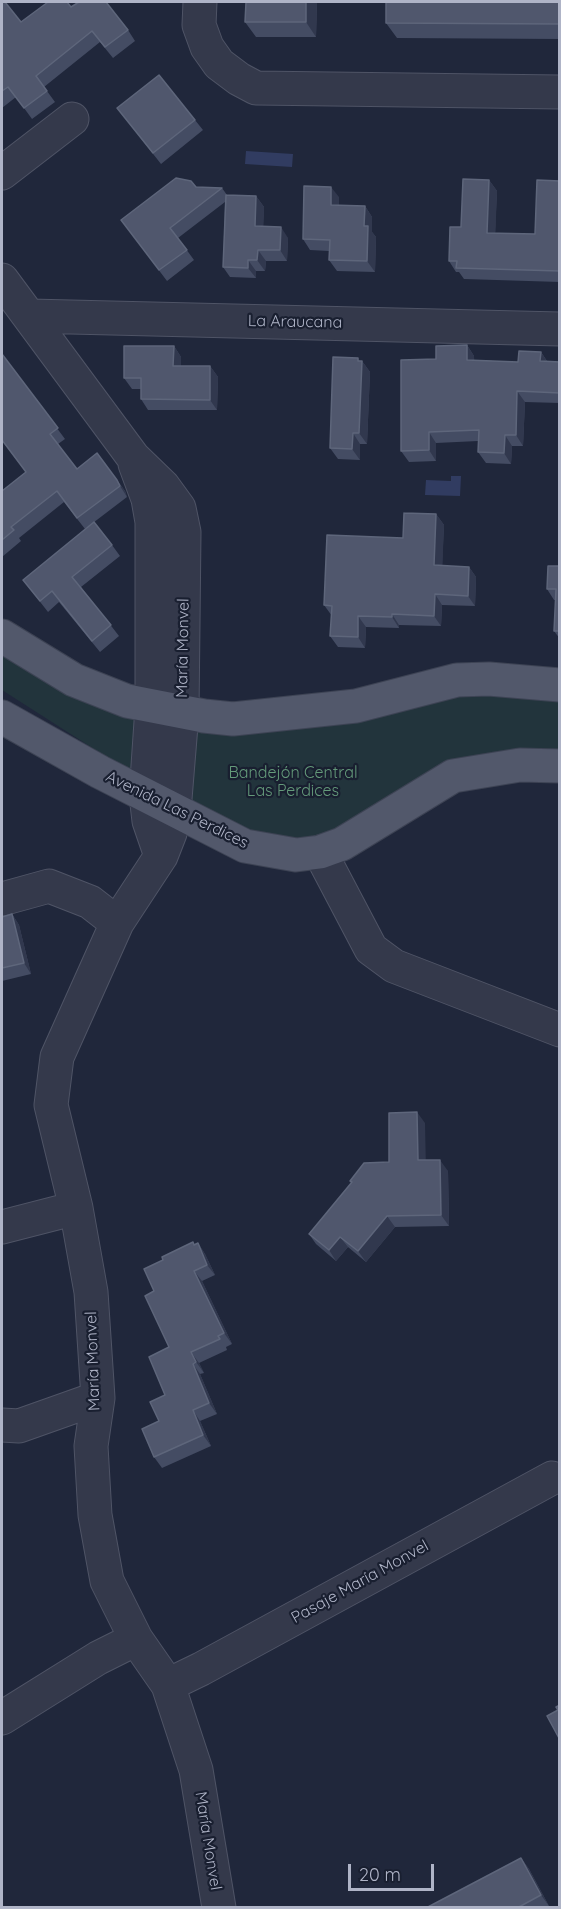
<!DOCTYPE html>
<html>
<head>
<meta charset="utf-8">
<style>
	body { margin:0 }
	#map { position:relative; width:561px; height:1909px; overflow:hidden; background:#20273b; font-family:Quicksand,sans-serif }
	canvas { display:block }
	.frame { position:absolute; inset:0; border:3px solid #afb4c7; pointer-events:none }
	.scale { position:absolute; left:348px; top:1864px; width:86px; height:27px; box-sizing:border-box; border:3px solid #afb4c7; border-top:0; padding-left:8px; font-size:18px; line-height:21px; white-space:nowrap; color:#afb4c7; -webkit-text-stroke:4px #191f30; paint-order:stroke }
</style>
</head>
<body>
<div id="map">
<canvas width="561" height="1909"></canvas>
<div class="frame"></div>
<div class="scale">20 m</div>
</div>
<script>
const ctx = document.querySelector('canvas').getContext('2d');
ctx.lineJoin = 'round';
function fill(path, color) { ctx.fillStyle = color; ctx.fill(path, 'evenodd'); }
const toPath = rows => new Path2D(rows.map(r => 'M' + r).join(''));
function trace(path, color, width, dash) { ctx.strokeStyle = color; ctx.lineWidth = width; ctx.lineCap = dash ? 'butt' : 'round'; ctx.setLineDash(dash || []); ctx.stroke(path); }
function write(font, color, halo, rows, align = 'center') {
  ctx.font = font + ' Quicksand,sans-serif'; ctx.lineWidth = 4.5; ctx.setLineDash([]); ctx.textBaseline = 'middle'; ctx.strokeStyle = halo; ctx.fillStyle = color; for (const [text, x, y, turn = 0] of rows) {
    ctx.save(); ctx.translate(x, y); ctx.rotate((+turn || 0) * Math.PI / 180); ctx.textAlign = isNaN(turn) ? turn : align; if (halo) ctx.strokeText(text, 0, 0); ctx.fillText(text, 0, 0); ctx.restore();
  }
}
fill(toPath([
	[2,647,195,722,469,682,559,690,559,753,339,838,248,840,119,765,2,690]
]), '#22343c');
fill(toPath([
	[246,151,293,154,292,167,245,164],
	[451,476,461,476,460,496,425,495,426,480,451,481]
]), '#313c61');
const minor = toPath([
	[200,2,199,25,207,47,219,64,239,79,256,88,560,92],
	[2,173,72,119],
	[2,280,133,457,163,486,179,508,184,532,182,713,174,811,170,833,161,856,117,923,57,1057,51,1105,76,1208,91,1292,98,1398,91,1446,95,1515,107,1581,136,1639,168,1685,196,1770,219,1908],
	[30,316,560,329],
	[135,464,148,499,152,522,152,707,146,795,149,821,161,856],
	[320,852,371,949,394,966,560,1030],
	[2,899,49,886,90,902,117,923],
	[2,1227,76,1208],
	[2,1425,19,1426,98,1398],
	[168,1685,201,1669,552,1478],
	[2,1718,98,1658,136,1639]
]);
const major = toPath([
	[2,636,74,680,127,701,204,716,233,719,356,706,457,680,489,679,560,685],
	[2,717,100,772,245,846,296,855,320,852,342,844,453,776,520,765,560,766]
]);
trace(minor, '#4f5466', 35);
trace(major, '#3d4354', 35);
trace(minor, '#34394b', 33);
trace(major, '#52586b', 33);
fill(toPath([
	[2,2,21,22,71,7,128,30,135,41,113,58,100,42,44,87,55,102,32,119,16,97,2,108],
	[246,2,317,2,316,37,256,37,245,22],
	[560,2,560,39,397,38,386,23],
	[117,108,195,120,203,130,161,164],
	[489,180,497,191,495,233,535,234,560,181,560,282,464,279,459,272,456,272,449,261,461,227],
	[196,187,222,188,227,195,256,196,264,207,263,227,288,238,287,261,266,261,265,271,256,271,256,278,230,277,223,267,225,202,178,238,194,260,167,281,121,220],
	[339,197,339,205,365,206,372,217,372,232,376,237,375,272,337,271,329,260,329,251,310,250,303,239],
	[467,345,474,356,474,360,518,362,541,352,547,361,560,362,560,403,525,402,523,446,512,446,511,464,486,463,478,452,478,441,436,443,436,461,409,462,401,451,436,359],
	[174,346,181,357,181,366,210,366,218,377,217,410,148,410,141,399,141,389,132,389,124,378],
	[2,354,65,439,58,444,77,469,97,453,125,491,127,497,85,529,64,502,19,538,21,541,2,557,2,491,26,472,2,441],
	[360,361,362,361,370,372,367,444,360,444,360,460,338,459,330,448],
	[436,514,444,525,442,566,469,567,476,577,475,606,442,605,441,626,399,625,399,628,366,627,365,648,338,647,330,636,332,616,324,605,403,538],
	[112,545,120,556,81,587,119,636,100,652,59,602,48,612,23,580],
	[559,566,560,631,560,639,554,631,556,600,554,600,547,589],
	[12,914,19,925,31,974,2,981,2,917],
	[425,1123,425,1160,448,1171,449,1226,395,1227,366,1262,348,1247,336,1261,316,1244,309,1234,351,1183,350,1181,389,1162],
	[198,1243,205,1254,215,1275,202,1281,232,1344,226,1347,227,1350,199,1363,204,1373,200,1374,217,1414,200,1421,211,1446,162,1468,154,1457,159,1421,165,1395,169,1347,154,1291,195,1244],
	[521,1858,529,1869,549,1906,546,1908,426,1908]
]), '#444c63');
fill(toPath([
	[306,2,317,2,316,37,306,22],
	[489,180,497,191,495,244,487,233],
	[331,187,339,197,339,216,331,205],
	[256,196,264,207,263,237,255,226],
	[365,206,372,217,372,232,376,237,375,272,367,261,364,226],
	[281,227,288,238,287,261,280,250],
	[258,250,266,261,265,271,257,260],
	[248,260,256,271,256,278,248,268],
	[467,345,474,356,475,371,467,360],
	[174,346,181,357,181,377,173,366],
	[541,352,548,363,540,361],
	[358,358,362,364,362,361,370,372,367,444,359,433],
	[210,366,218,377,217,410,210,400],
	[517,391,525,402,523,446,516,435],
	[429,432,436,443,436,461,429,450],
	[353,433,360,444,360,460,352,449],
	[505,435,512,446,511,464,504,453],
	[117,480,125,491,127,497,120,486],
	[436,514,444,525,442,576,434,565],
	[469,567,476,577,475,606,468,596],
	[435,594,442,605,441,626,434,616],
	[392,614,399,625,399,628,392,617],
	[358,616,366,627,365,648,358,637],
	[12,914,19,925,31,974,24,963],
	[417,1112,425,1123,426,1171,418,1160],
	[440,1160,448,1171,449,1226,441,1215],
	[387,1216,395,1227,366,1262,358,1251],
	[340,1237,348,1247,336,1261,329,1250],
	[198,1243,205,1254,215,1275,207,1265],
	[194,1271,202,1281,232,1344,224,1333],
	[191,1352,199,1363,204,1373,196,1362],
	[193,1364,200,1374,217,1414,209,1403],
	[193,1410,200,1421,211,1446,203,1435],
	[521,1858,529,1869,549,1906,541,1895]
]), '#31384e');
const building = toPath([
	[2,2,5,2,21,22,48,2,67,2,71,7,79,2,106,2,128,30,105,47,92,31,36,76,47,91,24,108,8,87,2,91,2,2],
	[246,2,306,2,306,22,245,22,246,2],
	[386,2,560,2,560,24,386,23,386,2],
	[159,75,195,120,153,153,117,108,159,75],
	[176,178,191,181,196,187,222,188,170,228,187,250,159,270,121,220,176,178],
	[463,179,489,180,487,233,535,234,537,180,560,181,560,271,456,268,457,261,449,261,450,227,461,227,463,179],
	[304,186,331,187,331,205,365,206,364,226,368,226,367,261,329,260,330,240,303,239,304,186],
	[226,195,256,196,255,226,281,227,280,250,258,250,257,260,248,260,248,268,223,267,226,195],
	[467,345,467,360,518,362,519,351,541,352,540,361,560,362,560,393,517,391,516,435,505,435,504,453,478,452,479,430,429,432,429,450,401,451,401,360,436,359,436,346,467,345],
	[124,346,174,346,173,366,210,366,210,400,141,399,141,378,124,378,124,346],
	[2,354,58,428,50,434,77,469,97,453,117,480,120,486,77,518,57,491,11,527,14,530,2,540,2,491,26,472,2,440,2,354],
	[333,357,358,358,358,361,362,361,359,433,353,433,352,449,330,448,333,357],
	[404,513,436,514,434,565,469,567,468,596,435,594,434,616,392,614,392,617,358,616,358,637,330,636,332,606,324,605,327,535,403,538,404,513],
	[94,522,112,545,72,577,111,625,92,641,52,591,40,601,23,580,94,522],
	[560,542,560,631,554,631,556,589,547,589,548,566,559,566,560,542],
	[12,914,24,963,2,968,2,917,12,914],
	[417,1112,418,1160,440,1160,441,1215,387,1216,358,1251,340,1237,329,1250,309,1234,352,1182,350,1181,364,1163,389,1162,389,1113,417,1112],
	[193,1242,194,1245,198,1243,207,1265,194,1271,224,1333,218,1336,220,1339,191,1352,196,1362,193,1364,209,1403,193,1410,203,1435,154,1457,142,1429,159,1421,150,1402,165,1395,149,1357,169,1347,145,1296,154,1291,144,1269,163,1260,162,1257,193,1242],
	[560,1705,560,1740,547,1716,558,1710,556,1707,560,1705],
	[521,1858,541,1895,517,1908,426,1908,521,1858]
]);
fill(building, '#50576d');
trace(building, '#5e667b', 1.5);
write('16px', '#afb4c7', '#191f30', [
	["La Araucana",295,322,1],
	["María Monvel",183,648,-89],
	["Avenida Las Perdices",177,810,26],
	["María Monvel",93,1361,-92],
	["Pasaje María Monvel",360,1582,-29],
	["María Monvel",208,1841,81]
]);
write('16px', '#649a7a', '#191f30', [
	["Bandejón Central",293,773],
	["Las Perdices",293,791]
]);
</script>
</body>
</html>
